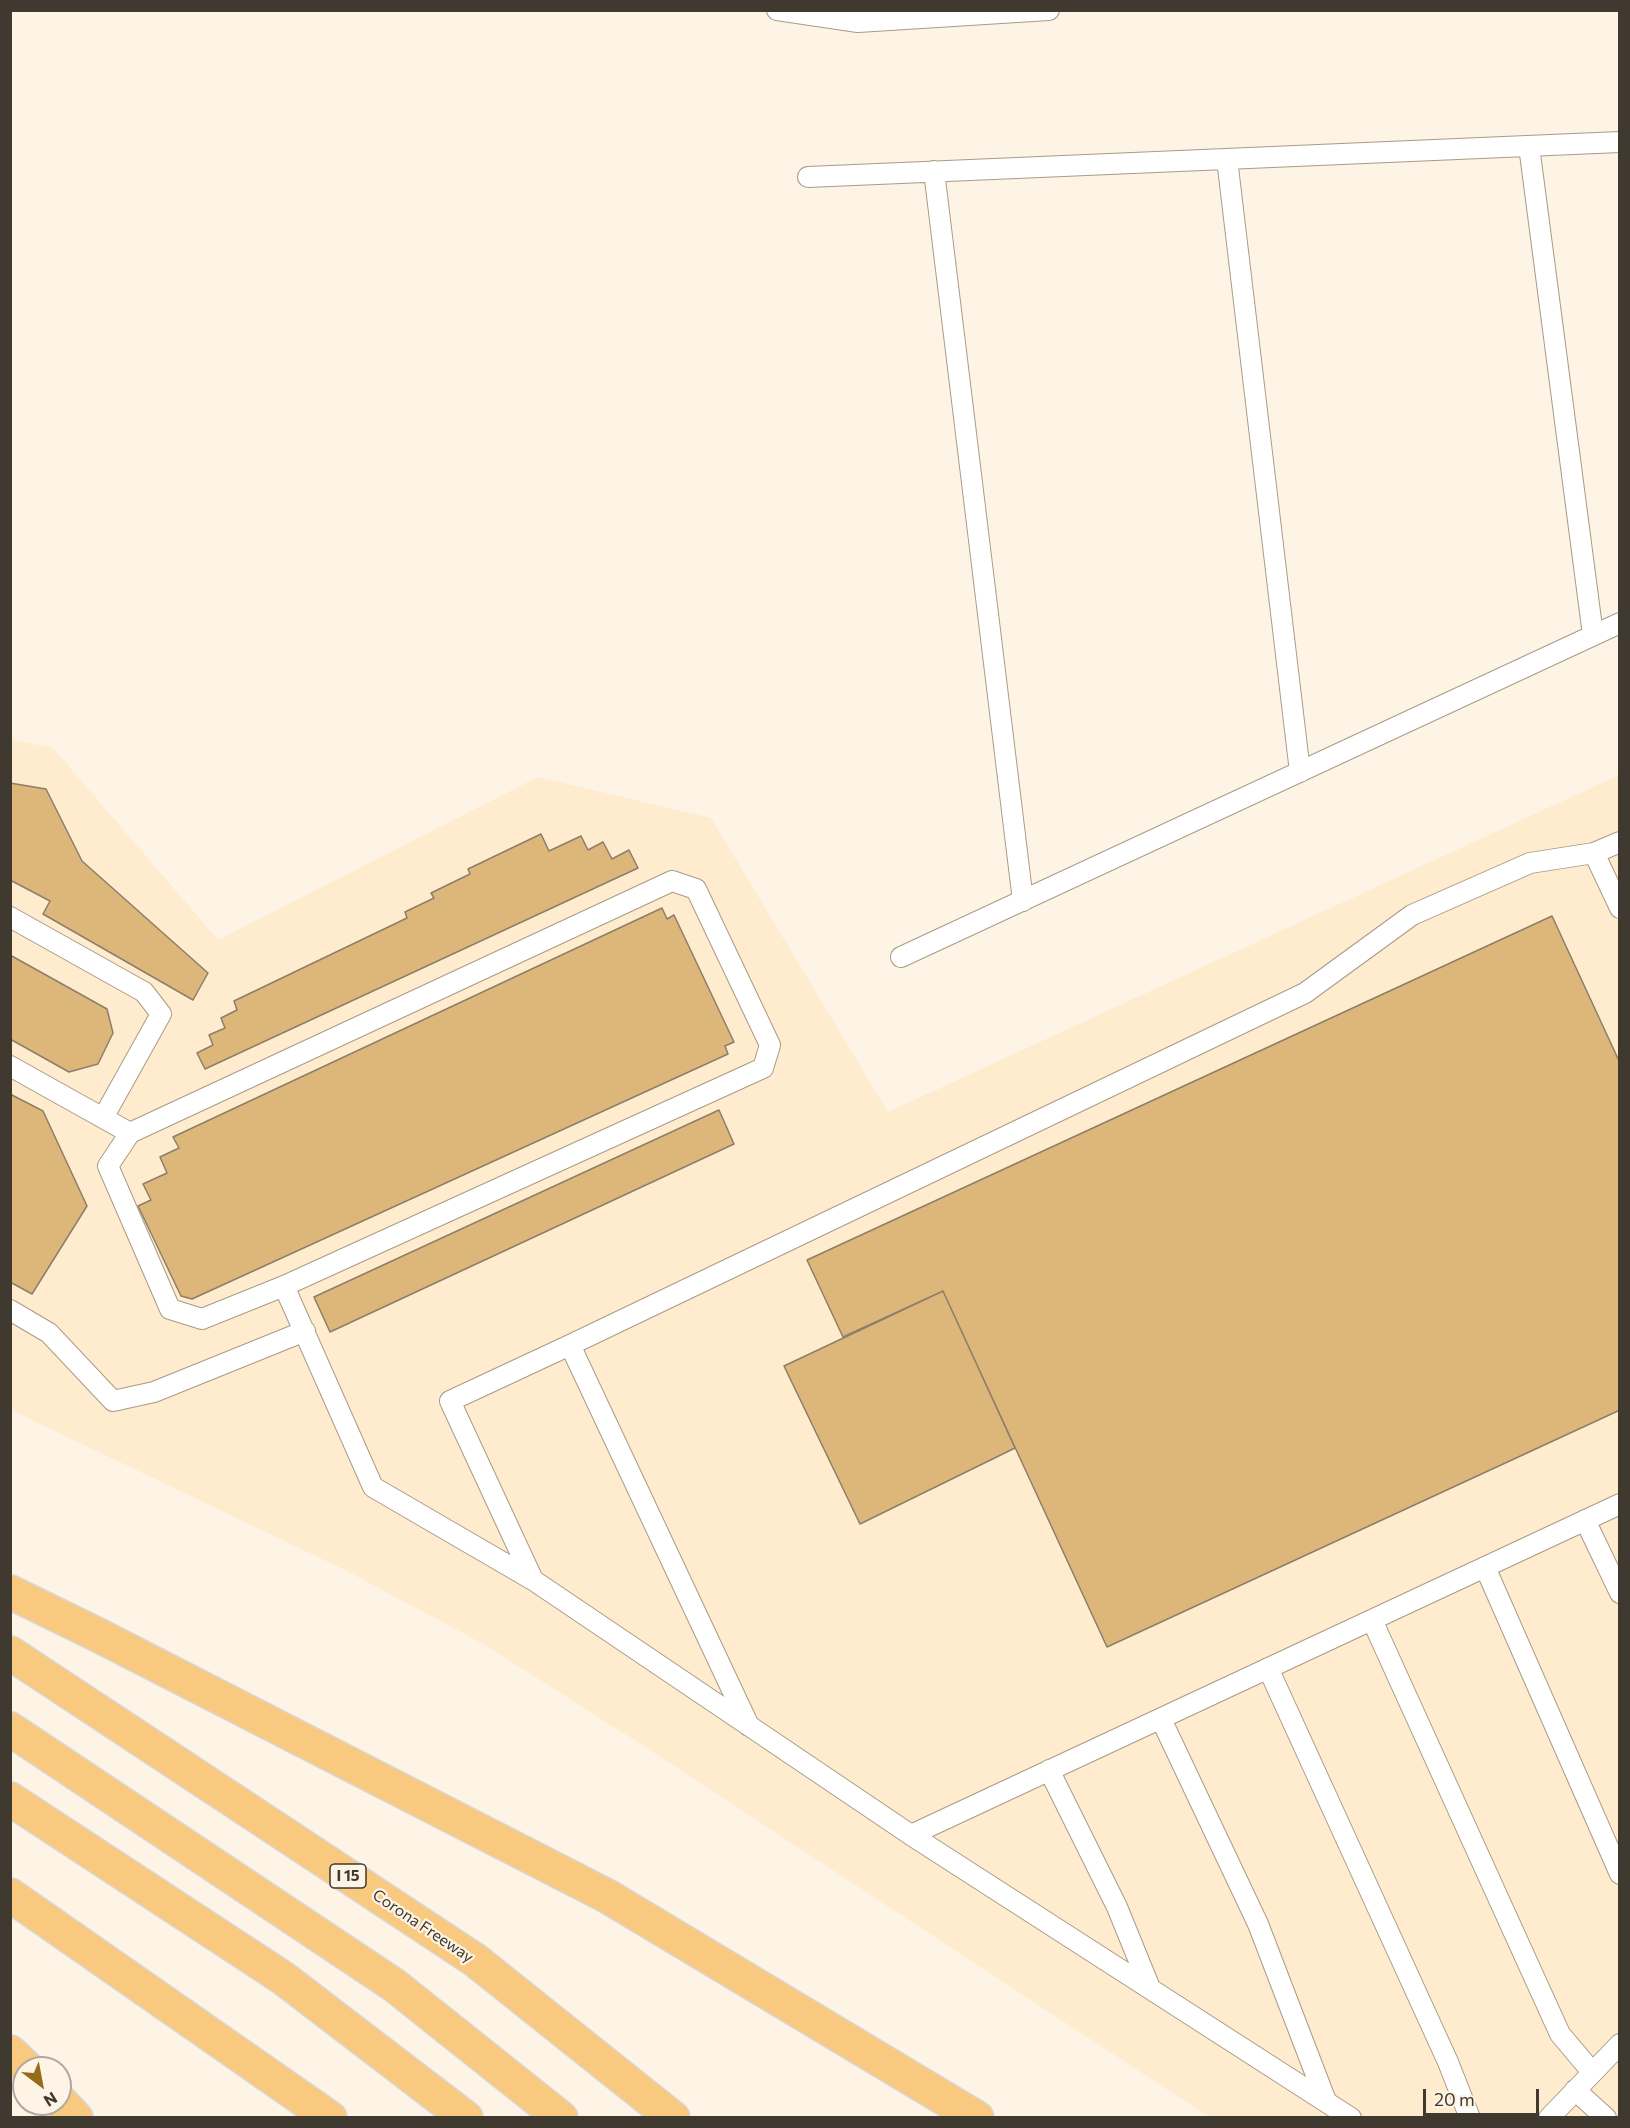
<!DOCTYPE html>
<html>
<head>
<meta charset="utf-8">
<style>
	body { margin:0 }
	#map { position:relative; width:1630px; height:2128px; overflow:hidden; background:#fdf4e6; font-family:Commissioner,sans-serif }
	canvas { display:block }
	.frame { position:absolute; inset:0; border:12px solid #3f3930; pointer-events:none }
	.north { position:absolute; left:12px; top:2056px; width:60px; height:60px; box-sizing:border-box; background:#fdf4e6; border:2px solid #b1a99d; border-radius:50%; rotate:148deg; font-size:16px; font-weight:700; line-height:24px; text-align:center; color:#3f3930 }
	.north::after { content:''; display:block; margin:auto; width:21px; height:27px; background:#976c18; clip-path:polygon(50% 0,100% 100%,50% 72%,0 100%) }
	.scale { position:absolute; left:1423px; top:2089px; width:116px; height:27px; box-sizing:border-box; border:3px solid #3f3930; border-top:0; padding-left:8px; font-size:18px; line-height:21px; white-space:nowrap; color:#3f3930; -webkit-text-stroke:4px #fdf4e6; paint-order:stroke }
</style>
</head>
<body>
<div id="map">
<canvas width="1630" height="2128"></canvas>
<div class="frame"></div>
<div class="north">N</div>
<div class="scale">20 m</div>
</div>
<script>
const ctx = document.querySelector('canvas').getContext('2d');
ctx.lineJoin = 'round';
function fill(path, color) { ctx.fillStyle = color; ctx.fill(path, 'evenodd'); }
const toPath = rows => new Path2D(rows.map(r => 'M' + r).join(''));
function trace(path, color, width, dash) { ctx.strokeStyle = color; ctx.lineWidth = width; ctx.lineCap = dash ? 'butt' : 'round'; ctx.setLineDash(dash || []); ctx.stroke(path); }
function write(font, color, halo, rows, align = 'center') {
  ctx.font = font + ' Commissioner,sans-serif'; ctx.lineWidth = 4.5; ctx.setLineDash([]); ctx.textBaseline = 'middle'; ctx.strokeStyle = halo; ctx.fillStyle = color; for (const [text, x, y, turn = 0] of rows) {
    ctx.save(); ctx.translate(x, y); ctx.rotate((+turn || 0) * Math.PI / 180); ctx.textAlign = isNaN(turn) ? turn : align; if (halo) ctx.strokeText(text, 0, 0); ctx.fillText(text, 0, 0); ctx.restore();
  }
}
fill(toPath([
	[10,739,53,748,218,940,538,777,711,818,888,1112,1619,775,1619,2117,1209,2117,642,1745,485,1645,347,1571,11,1410]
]), '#ffebce');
const building = toPath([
	[10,783,46,789,82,861,208,973,193,1000,43,914,50,901,10,880,10,783],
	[541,834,549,851,581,836,588,850,603,842,612,859,629,850,638,868,205,1069,197,1053,213,1045,209,1035,225,1028,221,1018,237,1010,234,1001,407,918,405,912,434,898,431,893,470,874,468,869,541,834],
	[662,908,667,919,674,915,734,1042,725,1046,728,1054,192,1299,181,1296,138,1206,151,1200,143,1184,167,1173,160,1157,179,1148,173,1137,662,908],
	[1552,916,1620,1063,1620,1410,1107,1647,943,1291,843,1337,807,1260,1552,916],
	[10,955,107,1009,113,1033,98,1064,69,1072,10,1039,10,955],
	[10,1094,43,1111,87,1206,32,1294,10,1282,10,1094],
	[719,1110,734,1144,330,1332,314,1297,719,1110],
	[943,1291,1015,1448,860,1524,784,1366,943,1291]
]);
fill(building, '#ddb77a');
trace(building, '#8c7e6a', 1.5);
const service = toPath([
	[777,10,858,22,1049,10],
	[1529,146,1593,635],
	[1227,159,1300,772],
	[934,171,1023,901],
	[808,177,1620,142],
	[1620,842,1594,853,1620,908],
	[672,881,696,889,770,1045,763,1068,284,1286,202,1319,170,1309,108,1166,130,1133,672,881],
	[10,917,144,992,161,1014,103,1118],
	[901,957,1620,623],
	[10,1066,130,1133],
	[284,1286,373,1487,533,1580,911,1835,1620,1504],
	[10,1310,49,1333,113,1401,154,1392,305,1331],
	[570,1345,749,1726],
	[1585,1520,1620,1593],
	[1485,1567,1620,1874],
	[533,1580,450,1401,570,1345,1305,993,1412,915,1530,863,1594,853],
	[1372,1620,1560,2034,1592,2072],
	[1268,1668,1448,2062,1470,2118],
	[1161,1719,1258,1924,1326,2101],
	[1049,1770,1117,1907,1150,1988],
	[911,1835,1351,2118],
	[1575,2090,1606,2118],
	[1549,2118,1620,2044]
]);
const motorway = toPath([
	[10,1592,96,1634,607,1896,977,2118],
	[10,1653,475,1960,673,2118],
	[10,1729,394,1985,561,2118],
	[10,1799,283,1978,466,2118],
	[10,1895,330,2118],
	[10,2052,27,2068],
	[60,2101,76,2118]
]);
trace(service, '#a99b86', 22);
trace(motorway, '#d9d7d6', 36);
trace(service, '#fff', 20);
trace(motorway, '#f8c97e', 33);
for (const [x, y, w] of [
	[348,1876,36]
]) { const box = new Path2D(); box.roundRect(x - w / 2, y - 12, w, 24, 4.5); ctx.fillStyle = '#fdf4e6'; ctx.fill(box); trace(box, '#3f3930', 1.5); }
write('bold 15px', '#3f3930', null, [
	["I 15",348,1876]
]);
write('16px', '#3f3930', '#fdf4e6', [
	["Corona Freeway",423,1926,34]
]);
</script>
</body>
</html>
